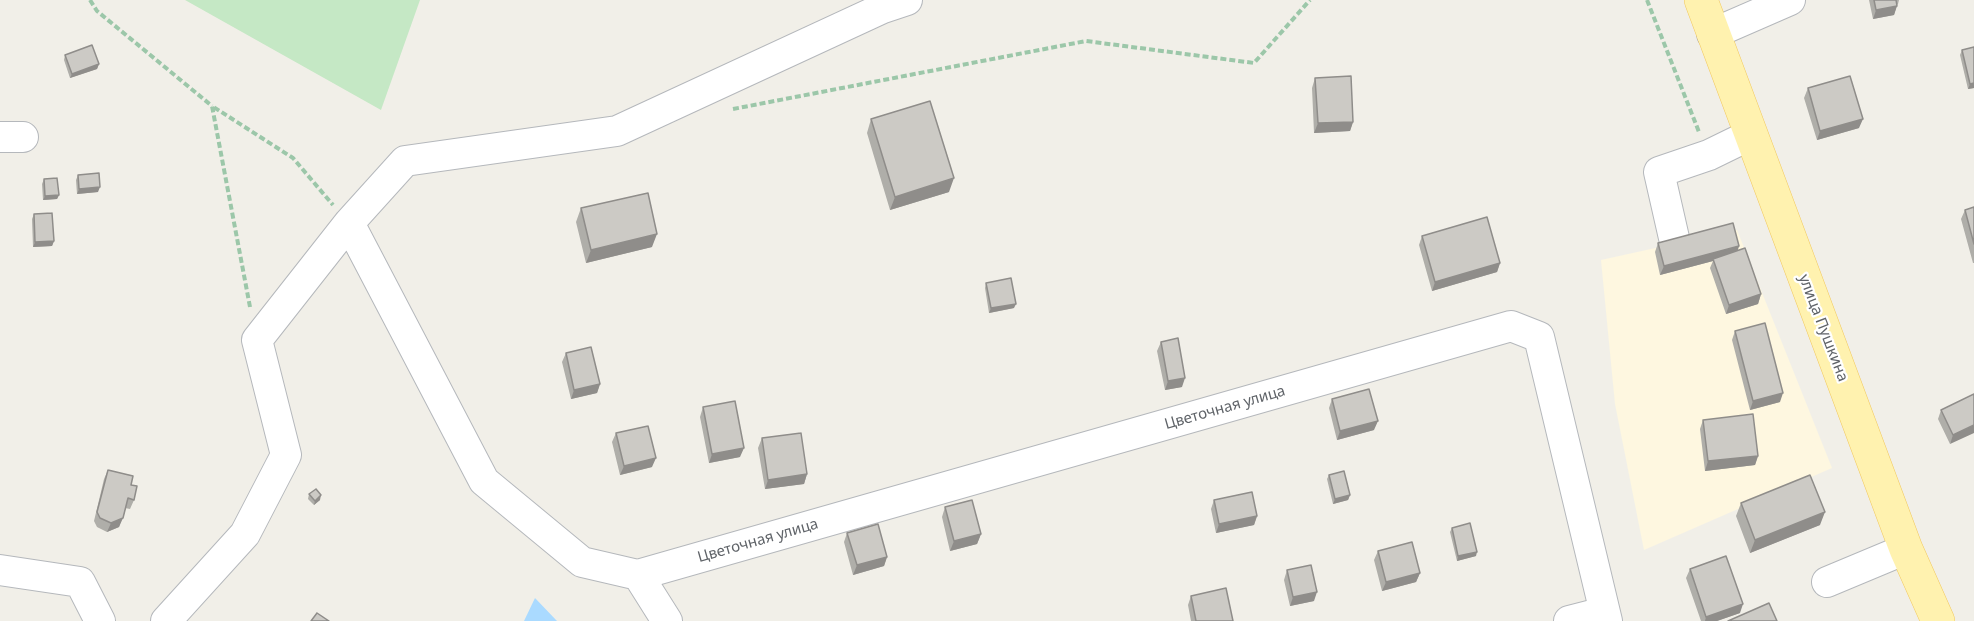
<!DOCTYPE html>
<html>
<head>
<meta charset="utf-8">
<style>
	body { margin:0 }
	canvas { display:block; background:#f1efe8 }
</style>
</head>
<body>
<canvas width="1974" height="621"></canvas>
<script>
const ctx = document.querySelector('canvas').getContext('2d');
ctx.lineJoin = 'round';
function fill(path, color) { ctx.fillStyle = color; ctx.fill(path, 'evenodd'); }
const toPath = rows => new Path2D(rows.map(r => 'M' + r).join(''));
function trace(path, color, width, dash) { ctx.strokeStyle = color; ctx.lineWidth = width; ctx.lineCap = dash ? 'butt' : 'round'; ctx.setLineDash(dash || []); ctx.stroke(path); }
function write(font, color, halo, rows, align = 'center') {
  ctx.font = font + ' "Noto Sans",sans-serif'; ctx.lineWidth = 4.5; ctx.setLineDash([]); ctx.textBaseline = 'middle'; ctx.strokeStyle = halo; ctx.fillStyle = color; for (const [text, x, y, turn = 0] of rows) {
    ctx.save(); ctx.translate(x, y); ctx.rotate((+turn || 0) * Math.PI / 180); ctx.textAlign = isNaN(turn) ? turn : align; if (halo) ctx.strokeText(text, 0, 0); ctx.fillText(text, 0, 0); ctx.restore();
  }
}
fill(toPath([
	[1737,230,1832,468,1644,550,1615,404,1601,260]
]), '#fef7e0');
fill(toPath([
	[185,0,420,0,381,110]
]), '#c5e8c5');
fill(toPath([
	[535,598,557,621,524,621]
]), '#aadaff');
const minor = toPath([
	[1712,34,1790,0],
	[0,137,23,137],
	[349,223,484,481,582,562,638,575,1511,326,1539,337,1607,621],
	[1674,238,1659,172,1709,155,1750,135],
	[0,570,80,582,100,621],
	[638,575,667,621],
	[1827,582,1906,549],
	[166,621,245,534,286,455,257,340,349,223,405,161,617,131,883,8,907,0],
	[1569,621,1604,612]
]);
const major = toPath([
	[1701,0,1906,549,1938,621]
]);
trace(minor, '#b5b8bc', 32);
trace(major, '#f2c960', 34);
trace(toPath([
	[90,0,97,11,212,106],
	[1647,0,1699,132],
	[733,109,1086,41,1254,63,1310,0],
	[250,307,212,106,293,158,333,205]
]), '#9cc7a9', 4, [6, 3]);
trace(minor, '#fff', 30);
trace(major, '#fff2af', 33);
fill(toPath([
	[1869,0,1899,0,1898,4,1897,5,1894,15,1873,19],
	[1974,47,1974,88,1968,89,1960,55,1962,50],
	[65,55,99,64,97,69,70,78,64,60],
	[1315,78,1353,122,1350,131,1314,133,1312,88],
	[1808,88,1859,128,1817,140,1804,98],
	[871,119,949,192,890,210,867,133],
	[78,175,98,192,77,194,76,180],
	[44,179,59,195,57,199,43,200,42,184],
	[1974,207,1974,263,1973,263,1961,219,1965,210],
	[581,208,652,247,586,263,576,222],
	[34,214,54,241,52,246,33,247,32,219],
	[1422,236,1500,263,1497,272,1432,291,1419,245],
	[1658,243,1739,246,1737,251,1761,294,1758,304,1726,314,1710,268,1713,261,1660,275,1655,252],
	[986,283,1014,308,989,313,985,288],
	[1735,331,1780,402,1750,410,1732,340],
	[1161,342,1182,387,1165,390,1157,351],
	[566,353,600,384,597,393,571,399,562,362],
	[1974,394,1950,444,1938,419,1941,410],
	[1332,399,1374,430,1337,440,1329,408],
	[703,407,740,457,709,463,700,417],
	[1703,420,1758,456,1755,465,1705,471,1700,429],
	[616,433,652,467,620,475,612,442],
	[762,438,807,474,804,484,765,489,758,448],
	[108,470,131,485,134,500,130,509,125,508,119,527,107,532,97,527,94,521,104,479],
	[1329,475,1350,495,1348,500,1333,504,1327,479],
	[309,494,320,500,314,505,308,499],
	[1214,500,1257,516,1254,525,1216,533,1211,509],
	[1741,503,1820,525,1750,553,1736,516],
	[945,507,981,534,977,544,950,551,942,517],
	[1452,528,1476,556,1457,561,1450,532],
	[847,533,887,557,884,566,853,575,844,542],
	[1378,551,1420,573,1416,582,1382,591,1374,560],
	[1690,569,1740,613,1717,621,1701,621,1686,578],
	[1287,570,1314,601,1290,606,1284,580],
	[1191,596,1233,621,1191,621,1188,605]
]), '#afaea9');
fill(toPath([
	[1897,6,1894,15,1873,19,1876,10],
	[99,64,97,69,70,78,72,74],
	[1974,83,1974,88,1968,89,1970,84],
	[1863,119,1859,128,1817,140,1820,131],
	[1353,122,1350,131,1314,133,1318,123],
	[954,178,949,192,890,210,895,197],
	[100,187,98,192,77,194,79,189],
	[59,195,57,199,43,200,45,196],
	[657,234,652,247,586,263,591,250],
	[54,241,52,246,33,247,35,242],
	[1739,246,1736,256,1713,259,1713,261,1660,275,1664,266],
	[1500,263,1497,272,1432,291,1435,282],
	[1761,294,1758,304,1726,314,1729,305],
	[1016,304,1014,308,989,313,991,308],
	[1185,378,1182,387,1165,390,1168,381],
	[600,384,597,393,571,399,574,390],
	[1783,393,1780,402,1750,410,1753,401],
	[1378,421,1374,430,1337,440,1340,431],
	[1974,425,1974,433,1950,444,1953,435],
	[744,448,740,457,709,463,712,454],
	[1758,456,1755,465,1705,471,1708,461],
	[656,458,652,467,620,475,624,466],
	[807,474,804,484,765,489,768,480],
	[321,495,320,500,314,505,315,501],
	[1350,495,1348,500,1333,504,1335,499],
	[1825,512,1820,525,1750,553,1755,540],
	[1257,516,1254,525,1216,533,1219,524],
	[123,518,119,527,107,532,111,523],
	[981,534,977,544,950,551,954,541],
	[1477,552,1476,556,1457,561,1458,556],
	[887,557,884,566,853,575,857,565],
	[1420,573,1416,582,1382,591,1386,582],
	[1317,592,1314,601,1290,606,1293,597],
	[1743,604,1740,613,1717,621,1705,621,1706,617]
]), '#8f8d8a');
const building = toPath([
	[1874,0,1896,0,1897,6,1876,10,1874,0],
	[92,45,99,64,72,74,65,55,92,45],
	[1974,47,1974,83,1970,84,1962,50,1974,47],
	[1351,76,1353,122,1318,123,1315,78,1351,76],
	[1850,76,1863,119,1820,131,1808,88,1850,76],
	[930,101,954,178,895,197,871,119,930,101],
	[99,173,100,187,79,189,78,175,99,173],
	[57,178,59,195,45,196,44,179,57,178],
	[648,193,657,234,591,250,581,208,648,193],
	[1974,207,1974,244,1965,210,1974,207],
	[52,213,54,241,35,242,34,214,52,213],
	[1487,217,1500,263,1435,282,1422,236,1487,217],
	[1733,223,1739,246,1664,266,1658,243,1733,223],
	[1745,248,1761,294,1729,305,1713,259,1745,248],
	[1011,278,1016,304,991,308,986,283,1011,278],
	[1765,323,1783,393,1753,401,1735,331,1765,323],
	[1178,338,1185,378,1168,381,1161,342,1178,338],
	[591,347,600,384,574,390,566,353,591,347],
	[1369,389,1378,421,1340,431,1332,399,1369,389],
	[1974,394,1974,425,1953,435,1941,410,1974,394],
	[735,401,744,448,712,454,703,407,735,401],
	[1753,414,1758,456,1708,461,1703,420,1753,414],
	[648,426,656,458,624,466,616,433,648,426],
	[801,433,807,474,768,480,762,438,801,433],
	[108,470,133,476,131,485,137,486,134,500,128,498,123,518,111,523,100,518,97,512,108,470],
	[1344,471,1350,495,1335,499,1329,475,1344,471],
	[1810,475,1825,512,1755,540,1741,503,1810,475],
	[316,489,321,495,315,501,309,494,316,489],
	[1252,492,1257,516,1219,524,1214,500,1252,492],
	[972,500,981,534,954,541,945,507,972,500],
	[1470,523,1477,552,1458,556,1452,528,1470,523],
	[878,524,887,557,857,565,847,533,878,524],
	[1412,542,1420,573,1386,582,1378,551,1412,542],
	[1726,556,1743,604,1706,617,1690,569,1726,556],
	[1311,565,1317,592,1293,597,1287,570,1311,565],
	[1226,588,1233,621,1196,621,1191,596,1226,588],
	[1769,603,1777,621,1728,621,1769,603],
	[317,613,329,621,311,621,317,613]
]);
fill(building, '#cccac5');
trace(building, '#8f8d8a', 1.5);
write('15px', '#5f6368', '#fff', [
	["улица Пушкина",1823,328,69],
	["Цветочная улица",1225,408,-16],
	["Цветочная улица",758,541,-16]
]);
</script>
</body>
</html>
